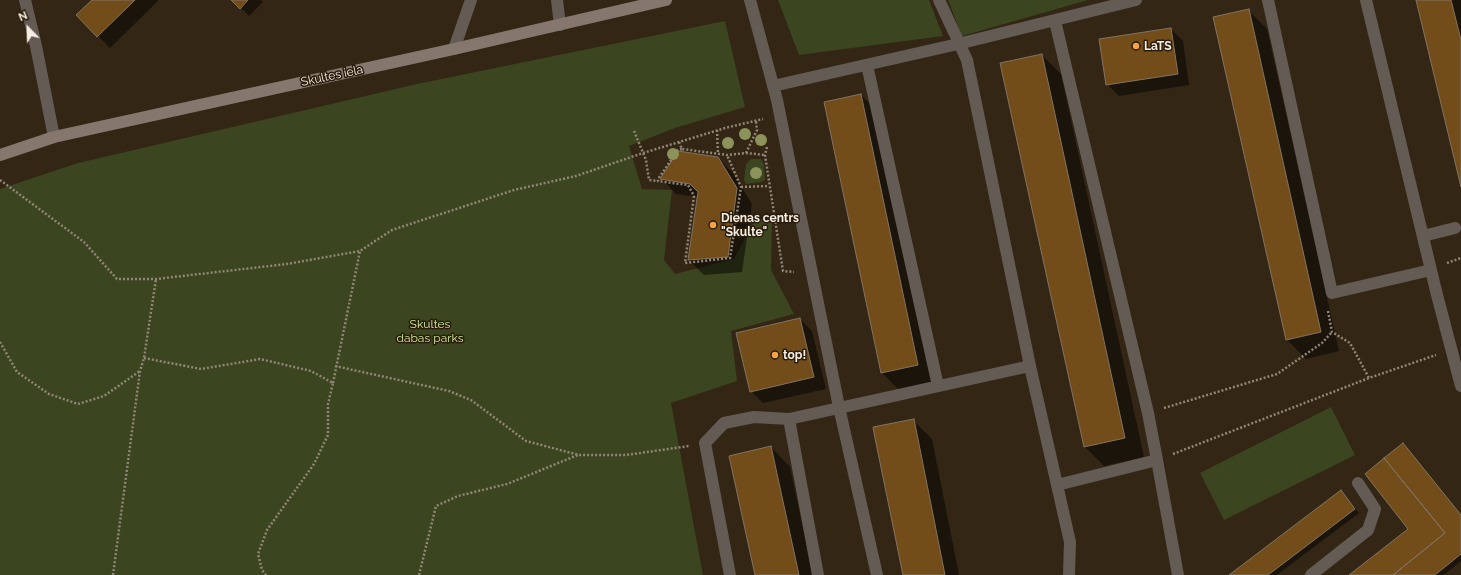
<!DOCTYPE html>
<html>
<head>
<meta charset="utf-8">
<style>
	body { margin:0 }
	#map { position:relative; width:1461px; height:575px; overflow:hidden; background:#332615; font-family:Raleway,sans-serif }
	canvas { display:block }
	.north { position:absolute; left:8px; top:8px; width:40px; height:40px; -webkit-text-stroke:3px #291c0c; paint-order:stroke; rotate:337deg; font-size:11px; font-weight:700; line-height:16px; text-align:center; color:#f7eee3 }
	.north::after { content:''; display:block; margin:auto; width:14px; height:18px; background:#f7eee3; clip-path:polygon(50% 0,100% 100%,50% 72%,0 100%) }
</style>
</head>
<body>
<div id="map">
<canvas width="1461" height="575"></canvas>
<div class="north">N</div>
</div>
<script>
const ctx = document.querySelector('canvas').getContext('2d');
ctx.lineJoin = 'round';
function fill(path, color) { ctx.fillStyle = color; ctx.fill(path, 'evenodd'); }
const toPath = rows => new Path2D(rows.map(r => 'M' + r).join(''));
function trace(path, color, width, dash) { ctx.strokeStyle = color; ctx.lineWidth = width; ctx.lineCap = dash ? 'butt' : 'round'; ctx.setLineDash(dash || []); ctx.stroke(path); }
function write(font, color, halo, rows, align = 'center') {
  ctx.font = font + ' Raleway,sans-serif'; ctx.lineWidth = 3; ctx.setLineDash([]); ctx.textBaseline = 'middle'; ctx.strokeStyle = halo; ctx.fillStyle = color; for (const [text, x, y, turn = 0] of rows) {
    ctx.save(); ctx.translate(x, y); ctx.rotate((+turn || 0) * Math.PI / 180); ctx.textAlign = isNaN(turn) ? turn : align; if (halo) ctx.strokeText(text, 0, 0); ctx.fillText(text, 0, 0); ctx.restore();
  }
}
fill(toPath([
	[778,0,929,0,943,36,799,55],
	[948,0,1088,0,962,36],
	[725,21,745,107,675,128,629,146,642,189,672,190,664,260,675,274,734,259,756,218,772,221,771,270,794,314,731,331,737,381,671,403,703,575,0,575,0,189,78,163,417,84],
	[751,159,761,159,764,164,765,180,761,182,746,184,744,180,746,164],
	[1331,407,1355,455,1224,520,1200,473]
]), '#3b451f');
fill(toPath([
	[94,0,159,0,110,48,78,15],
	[233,0,261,0,263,2,249,16],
	[1417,0,1461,0,1461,183],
	[1248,10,1267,29,1339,351,1306,359,1287,340],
	[1171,29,1183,41,1189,85,1119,96,1107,84],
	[1042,55,1061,74,1144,457,1104,466,1085,447],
	[861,95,880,114,937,384,901,392,882,373],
	[718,158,733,173,752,204,742,272,704,275,689,260,698,197,676,194,662,179],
	[800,319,812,331,826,389,763,403,751,391],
	[913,420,932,439,959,575,904,575],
	[771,447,790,467,813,575,756,575],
	[1341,491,1359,513,1277,575,1231,575],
	[1461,516,1461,561,1444,575,1350,575]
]), '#0007');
const building = toPath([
	[92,0,135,0,97,37,76,15,92,0],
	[231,0,248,0,240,9,231,0],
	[1416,0,1451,0,1461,40,1461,187,1416,0],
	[1249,9,1321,332,1286,340,1213,17,1249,9],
	[1171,28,1178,74,1106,85,1099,39,1171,28],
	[1042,54,1125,438,1084,447,1000,63,1042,54],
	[861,94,918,365,881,373,824,102,861,94],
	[678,151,718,157,737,188,728,257,688,260,698,192,690,184,660,179,678,151],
	[800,318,814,377,750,392,736,333,800,318],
	[914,419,945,575,903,575,875,438,873,427,914,419],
	[1403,443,1461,515,1461,554,1435,575,1393,575,1445,533,1384,458,1403,443],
	[771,446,799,575,755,575,729,456,771,446],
	[1384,458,1445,533,1393,575,1349,575,1408,529,1365,474,1384,458],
	[1341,490,1355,509,1268,575,1229,575,1341,490]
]);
fill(building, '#724d19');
trace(building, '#837361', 1);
trace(toPath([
	[717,130,718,154],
	[634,131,646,160,649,180,658,181],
	[679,142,682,149,727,155,746,153,765,155],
	[767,147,765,155,783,271,794,272],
	[682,149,678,150,658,179,658,181,688,185,694,196,685,263,730,258,741,187,727,155],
	[746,153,757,130,756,121],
	[0,180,84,242,117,279,156,279,287,264,360,251,392,230,514,190,576,176,643,153,725,128,763,119],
	[741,187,769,186],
	[1447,263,1461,258],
	[1328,311,1332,332,1350,343,1369,378],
	[0,342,17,372,49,394,78,404,104,396,140,371],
	[144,358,201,369,260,359,311,371,333,383,328,404,328,435,314,464,267,530,258,554,262,570,266,575],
	[335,366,449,391,471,400,526,441,579,455,626,455,689,446],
	[333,383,360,251],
	[1164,408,1277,374,1322,343,1332,332],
	[1173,454,1369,378,1436,355],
	[113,575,140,371,144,358,156,279],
	[419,575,436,506,458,496,507,484,578,455]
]), '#918677', 2.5, [2, 2]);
trace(toPath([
	[557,0,560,25],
	[1423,236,1455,228],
	[1157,460,1178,575],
	[1311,575,1368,530,1375,509,1358,483]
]), '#645b55', 12);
trace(toPath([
	[25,0,36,46,54,137],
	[750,0,777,100,839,407,877,575],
	[939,0,967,60,1030,366,1070,542,1069,575],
	[1268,0,1332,293,1431,270],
	[1366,0,1437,295,1461,386],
	[1055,21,1148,413,1157,460,1057,485],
	[454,49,471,0],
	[867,65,938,386],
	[773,86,958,44,1136,0],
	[789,419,1030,366],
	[730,575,705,443,724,423,754,417,789,419,818,575]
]), '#645b55', 12);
trace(toPath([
	[0,155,54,137,454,49,666,0]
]), '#85776d', 12);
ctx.fillStyle = '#8b935b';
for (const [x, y] of [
	[745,134],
	[761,140],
	[728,143],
	[673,154],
	[756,173]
]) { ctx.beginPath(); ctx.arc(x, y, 6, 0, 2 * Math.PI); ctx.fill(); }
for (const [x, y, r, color] of [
	[1136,46,4,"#f6a248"],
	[713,225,4,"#f6a248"],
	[775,355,4,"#f6a248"]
]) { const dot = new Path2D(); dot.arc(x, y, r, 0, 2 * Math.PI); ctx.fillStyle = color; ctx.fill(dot); trace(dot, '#291c0c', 1.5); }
write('bold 12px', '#f7eee3', '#291c0c', [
	["LaTS",1144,46],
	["Dienas centrs",721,218],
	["\"Skulte\"",721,232],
	["top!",783,355]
], 'left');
write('12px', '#f7eee3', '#291c0c', [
	["Skultes iela",332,76,-12]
]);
write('12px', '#d3ec95', '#291c0c', [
	["Skultes",430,324],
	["dabas parks",430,338]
]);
</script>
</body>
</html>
